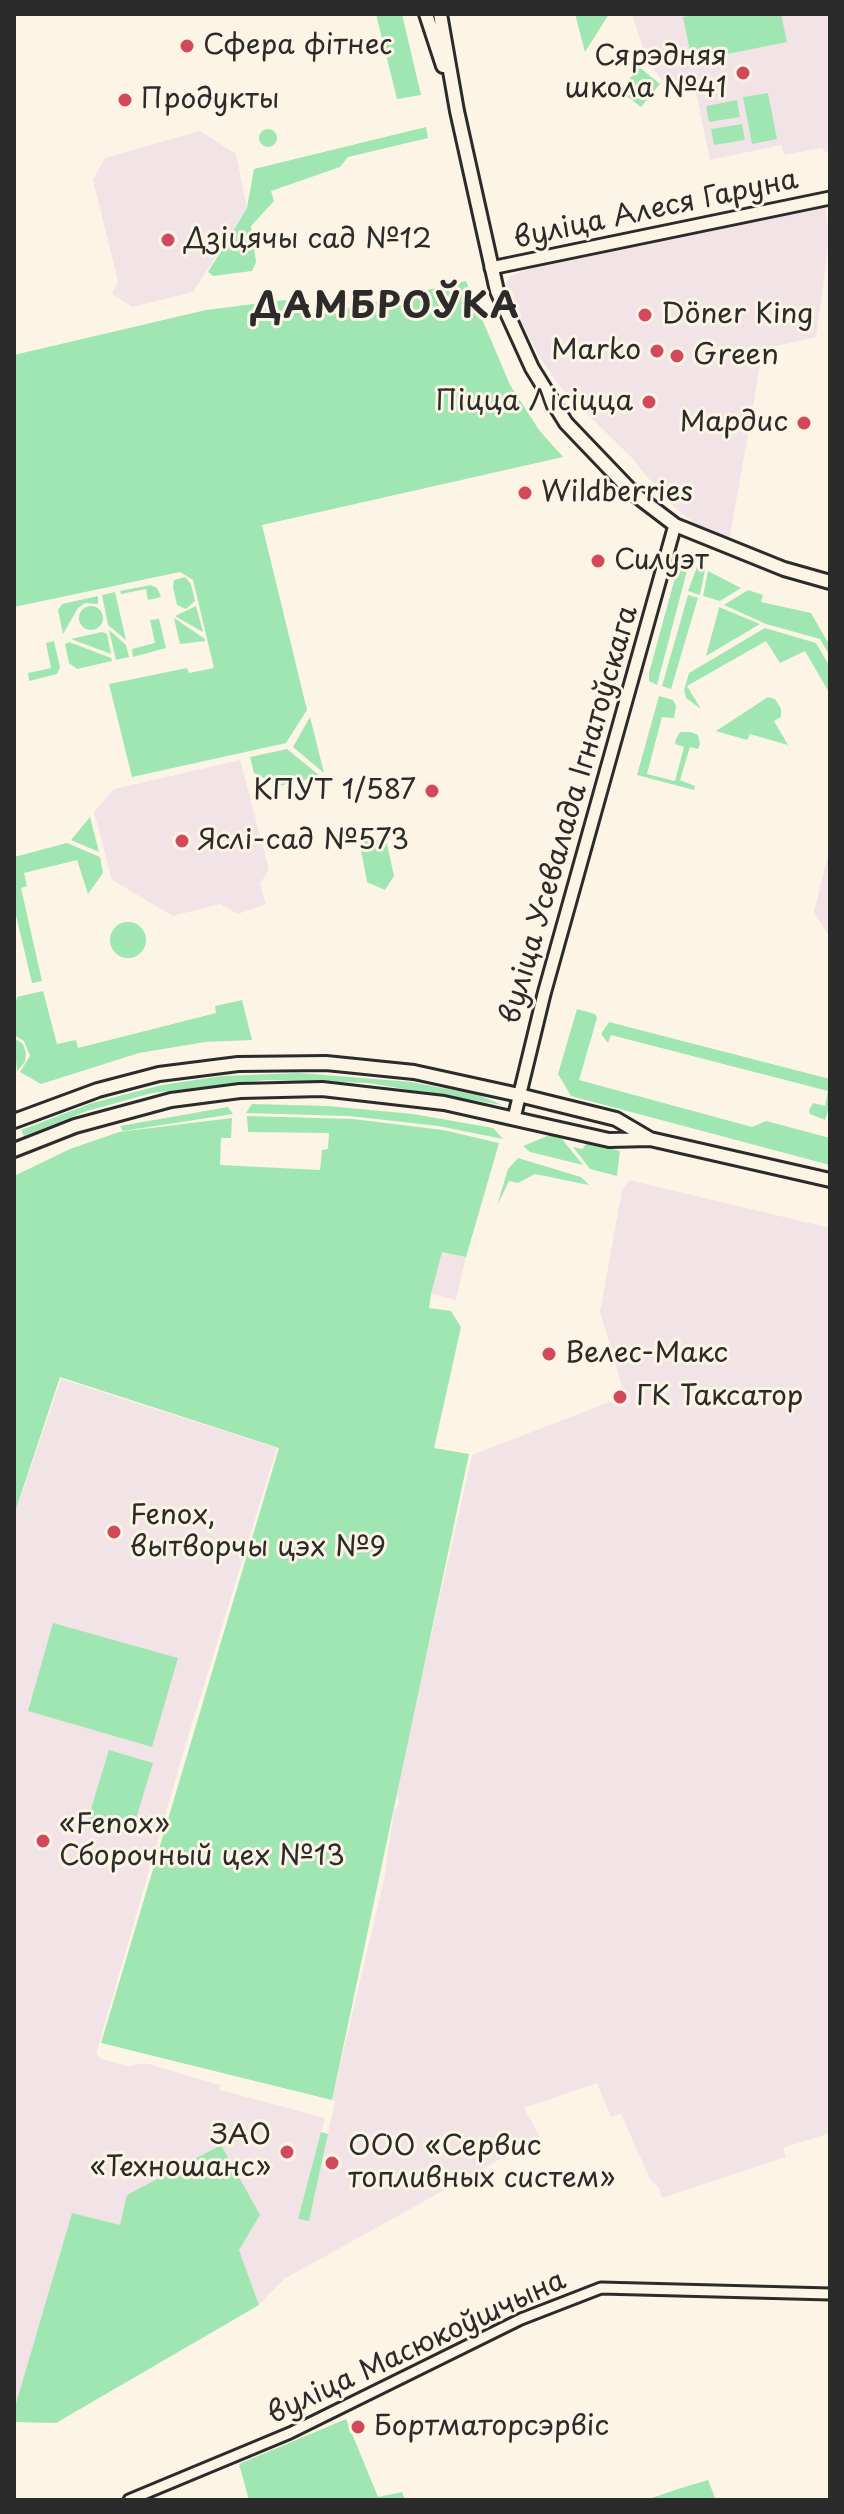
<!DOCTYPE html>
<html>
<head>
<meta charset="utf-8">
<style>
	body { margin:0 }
	#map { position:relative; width:844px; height:2514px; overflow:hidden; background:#fcf5e5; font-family:"Playpen Sans",sans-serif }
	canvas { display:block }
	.frame { position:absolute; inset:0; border:16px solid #2b2b2b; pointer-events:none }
</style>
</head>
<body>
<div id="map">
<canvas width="844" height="2514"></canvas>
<div class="frame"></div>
</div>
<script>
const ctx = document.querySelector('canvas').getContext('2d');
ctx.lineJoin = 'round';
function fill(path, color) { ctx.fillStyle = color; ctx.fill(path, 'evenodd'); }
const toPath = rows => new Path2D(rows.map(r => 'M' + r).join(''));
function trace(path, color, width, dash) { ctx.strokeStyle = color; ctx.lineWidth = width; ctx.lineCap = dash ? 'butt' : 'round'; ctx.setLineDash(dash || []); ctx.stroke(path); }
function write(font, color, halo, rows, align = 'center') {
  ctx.font = font + ' "Playpen Sans",sans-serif'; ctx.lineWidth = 6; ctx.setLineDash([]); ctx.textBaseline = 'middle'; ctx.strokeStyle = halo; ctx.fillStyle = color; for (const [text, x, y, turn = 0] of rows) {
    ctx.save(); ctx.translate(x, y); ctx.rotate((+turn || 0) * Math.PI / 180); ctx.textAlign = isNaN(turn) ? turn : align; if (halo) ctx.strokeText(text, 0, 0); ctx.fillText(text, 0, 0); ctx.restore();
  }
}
fill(toPath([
	[632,14,830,14,830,155,821,148,784,155,781,145,710,160,695,88,671,93,646,58],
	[200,131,236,154,247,208,193,292,132,307,112,294,118,281,93,180,105,158],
	[825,205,830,234,816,337,763,349,729,542,693,522,666,500,633,459,562,389,540,358,506,293,506,285,509,277,522,271],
	[240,760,269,869,260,884,266,904,238,914,220,904,173,916,112,880,94,812,114,789],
	[830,847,830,938,814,912],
	[629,1180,830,1228,830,2133,783,2148,786,2157,662,2198,659,2188,650,2179,621,2114,611,2117,597,2083,524,2108,540,2137,284,2279,259,2305,239,2250,221,2145,203,2155,120,2226,72,2213,14,2410,14,1516,61,1379,277,1448,185,1747,96,2054,101,2059,128,2066,145,2063,220,2085,220,2090,325,2118,298,2219,309,2221,335,2101,332,2100,384,1879,394,1811,399,1803,396,1790,472,1455,625,1396,600,1312,622,1190],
	[442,1251,466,1257,456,1300,431,1294]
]), '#f2e4e6');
fill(toPath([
	[376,14,402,14,421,95,397,99],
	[575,14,609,14,585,52],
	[697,14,781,14,787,42,692,61,683,17],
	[639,67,660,84,641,107,620,91],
	[768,93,777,139,752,144,743,97],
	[737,100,740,117,709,122,706,106],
	[742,124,745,140,714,145,711,129],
	[426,127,428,138,348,157,340,167,271,191,274,201,251,226,256,262,252,271,213,276,208,272,247,208,254,169],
	'259 138a9 9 0 1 1 18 0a9 9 0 1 1-18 0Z',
	[466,281,510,385,539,430,563,457,262,525,307,710,286,743,132,777,109,684,187,668,189,673,214,668,193,580,180,572,14,607,14,355,206,310,285,300,319,315],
	[679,563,688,567,657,685,649,681,649,673],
	[697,567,705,570,700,595,688,591],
	[708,571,741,588,720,601,703,596],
	[185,577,191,584,195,601,186,609,177,605,173,587,174,580],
	[151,585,157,588,161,597,148,600,146,589,121,594,120,591],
	[748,590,763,595,761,602,811,613,830,646,830,656,820,639,766,624,724,605],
	[115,592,126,640,108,625,102,595],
	[688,595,698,598,671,689,662,686],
	[98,596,98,604,85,603,78,608,63,634,58,610,62,604],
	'79 618a12 12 0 1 1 24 0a12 12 0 1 1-24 0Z',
	[196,606,203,632,175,616],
	[719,607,760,624,706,656,719,608],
	[174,618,205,639,205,641,180,644],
	[159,619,166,648,133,657,132,649,155,643,150,620],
	[765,628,816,643,830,667,830,694,805,651,780,663,766,641,687,686,701,709,686,698,684,690,689,673],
	[109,630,126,645,129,657,116,660],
	[102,632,107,634,111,654,71,639],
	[54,641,60,667,57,674,29,681,28,673,51,668,46,643],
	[69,642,111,658,112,661,77,669,69,663,65,644],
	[659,696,673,700,676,706,674,718,662,717,647,774,675,781,684,747,675,744,676,739,680,732,691,732,698,735,700,744,698,749,690,747,680,780,695,786,694,790,637,775],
	[768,697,775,699,781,709,781,717,774,721,788,745,750,734,747,740,716,731],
	[310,717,324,773,293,747],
	[287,749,320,776,279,786,254,773,250,757],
	[90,817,99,852,71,840],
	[371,838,387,844,394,876,385,890,367,882,361,850,364,842],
	[67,843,100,857,103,873,88,894,77,860,24,873,27,886,21,888,42,981,32,983,14,907,14,857],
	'110 940a18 18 0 1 1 36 0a18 18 0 1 1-36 0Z',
	[43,991,57,1044,76,1040,78,1048,216,1013,215,1006,242,1000,252,1040,205,1042,139,1053,41,1084,20,1072,30,1056,24,1041,14,1035,14,1011,17,997],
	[577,1009,595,1014,597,1018,579,1080,752,1127,766,1121,830,1138,830,1165,571,1096,558,1074],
	[609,1022,830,1079,830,1104,825,1120,810,1114,809,1110,813,1103,825,1106,828,1091,611,1035,608,1043,601,1034],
	[14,1038,23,1044,26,1053,25,1062,17,1071],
	[300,1073,411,1082,479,1095,502,1105,368,1083,265,1080,152,1093,87,1111,24,1136,21,1130,92,1103,162,1085,222,1076],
	[252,1104,328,1106,413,1114,493,1128,503,1139,439,1126,349,1116,246,1113],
	[228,1107,233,1114,123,1131,120,1126],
	[247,1116,353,1119,443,1130,499,1143,466,1257,442,1252,431,1294,429,1308,451,1311,461,1327,434,1448,469,1454,332,2100,101,2043,279,1448,60,1377,14,1515,14,1176,70,1149,119,1132,232,1118,231,1138,221,1138,220,1165,320,1170,322,1150,328,1149,329,1133,248,1132],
	[550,1135,562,1139,583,1165,530,1152,523,1146],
	[588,1142,620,1151,617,1176,590,1169,573,1147,582,1149],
	[518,1158,581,1177,589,1185,535,1174,518,1183,509,1181,497,1206,508,1169],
	[53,1623,178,1658,152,1747,28,1711],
	[109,1750,153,1763,131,1835,87,1822],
	[321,2132,328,2134,309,2221,298,2219],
	[221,2145,260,2215,239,2250,259,2305,56,2423,14,2422,14,2410,72,2213,120,2225,127,2195],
	[346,2419,378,2497,402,2492,405,2500,428,2500,249,2500,239,2464],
	[708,2480,716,2500,646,2500,678,2489]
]), '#9fe6b3');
const minor = toPath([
	[129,2500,290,2433,521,2319,601,2288,830,2294]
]);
const tertiary = toPath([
	[491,268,830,198],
	[514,1118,544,994,675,525]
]);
const secondary = toPath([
	[426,14,443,66],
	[440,14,457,111,497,291,532,368,566,423,633,493,675,525,784,569,830,582],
	[14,1121,98,1090,159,1074,238,1064,326,1063,414,1072,519,1095,616,1119,650,1139],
	[14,1150,75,1126,171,1100,240,1091,322,1089,444,1103,609,1140,650,1139,830,1180]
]);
trace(minor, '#2b2b2b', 15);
trace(tertiary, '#2b2b2b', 17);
trace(secondary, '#2b2b2b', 18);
trace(minor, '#fcf5e5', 9);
trace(tertiary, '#fcf5e5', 11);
trace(secondary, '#fcf5e5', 12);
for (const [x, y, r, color] of [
	[187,46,8,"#d1495b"],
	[743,73,8,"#d1495b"],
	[125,100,8,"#d1495b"],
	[168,240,8,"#d1495b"],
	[645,315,8,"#d1495b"],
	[657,351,8,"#d1495b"],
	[677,356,8,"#d1495b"],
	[649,402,8,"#d1495b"],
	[804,423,8,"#d1495b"],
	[525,493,8,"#d1495b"],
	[598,561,8,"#d1495b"],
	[432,791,8,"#d1495b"],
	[182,841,8,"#d1495b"],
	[549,1354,8,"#d1495b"],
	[620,1397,8,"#d1495b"],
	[114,1532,8,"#d1495b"],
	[43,1841,8,"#d1495b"],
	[287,2152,8,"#d1495b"],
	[332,2163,8,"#d1495b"],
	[358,2427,8,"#d1495b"]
]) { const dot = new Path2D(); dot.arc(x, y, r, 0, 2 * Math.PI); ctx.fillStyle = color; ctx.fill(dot); trace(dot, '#fcf5e5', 3); }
write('28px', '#2b2b2b', '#fcf5e5', [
	["Сфера фітнес",203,46],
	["Сярэдняя",727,57,"right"],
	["школа №41",727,89,"right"],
	["Продукты",141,100],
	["Дзіцячы сад №12",184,240],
	["Döner King",661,315],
	["Marko",641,351,"right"],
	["Green",693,356],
	["Піцца Лісіцца",633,402,"right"],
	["Мардис",788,423,"right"],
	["Wildberries",541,493],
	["Силуэт",614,561],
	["КПУТ 1/587",416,791,"right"],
	["Яслі-сад №573",198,841],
	["Велес-Макс",565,1354],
	["ГК Таксатор",636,1397],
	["Fenox,",130,1516],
	["вытворчы цэх №9",130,1548],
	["«Fenox»",59,1825],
	["Сборочный цех №13",59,1857],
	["ЗАО",271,2136,"right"],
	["«Техношанс»",271,2168,"right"],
	["ООО «Сервис",348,2147],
	["топливных систем»",348,2179],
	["Бортматорсэрвіс",374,2427]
], 'left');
write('28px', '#2b2b2b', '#fcf5e5', [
	["вуліца Алеся Гаруна",656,210,-12],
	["вуліца Усевалада Ігнатоўскага",570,815,-74],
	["вуліца Масюкоўшчына",417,2348,-25]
]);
ctx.letterSpacing = '2px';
write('bold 36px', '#2b2b2b', '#fcf5e5', [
	["ДАМБРОЎКА",386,308]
]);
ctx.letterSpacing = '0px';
</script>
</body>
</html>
